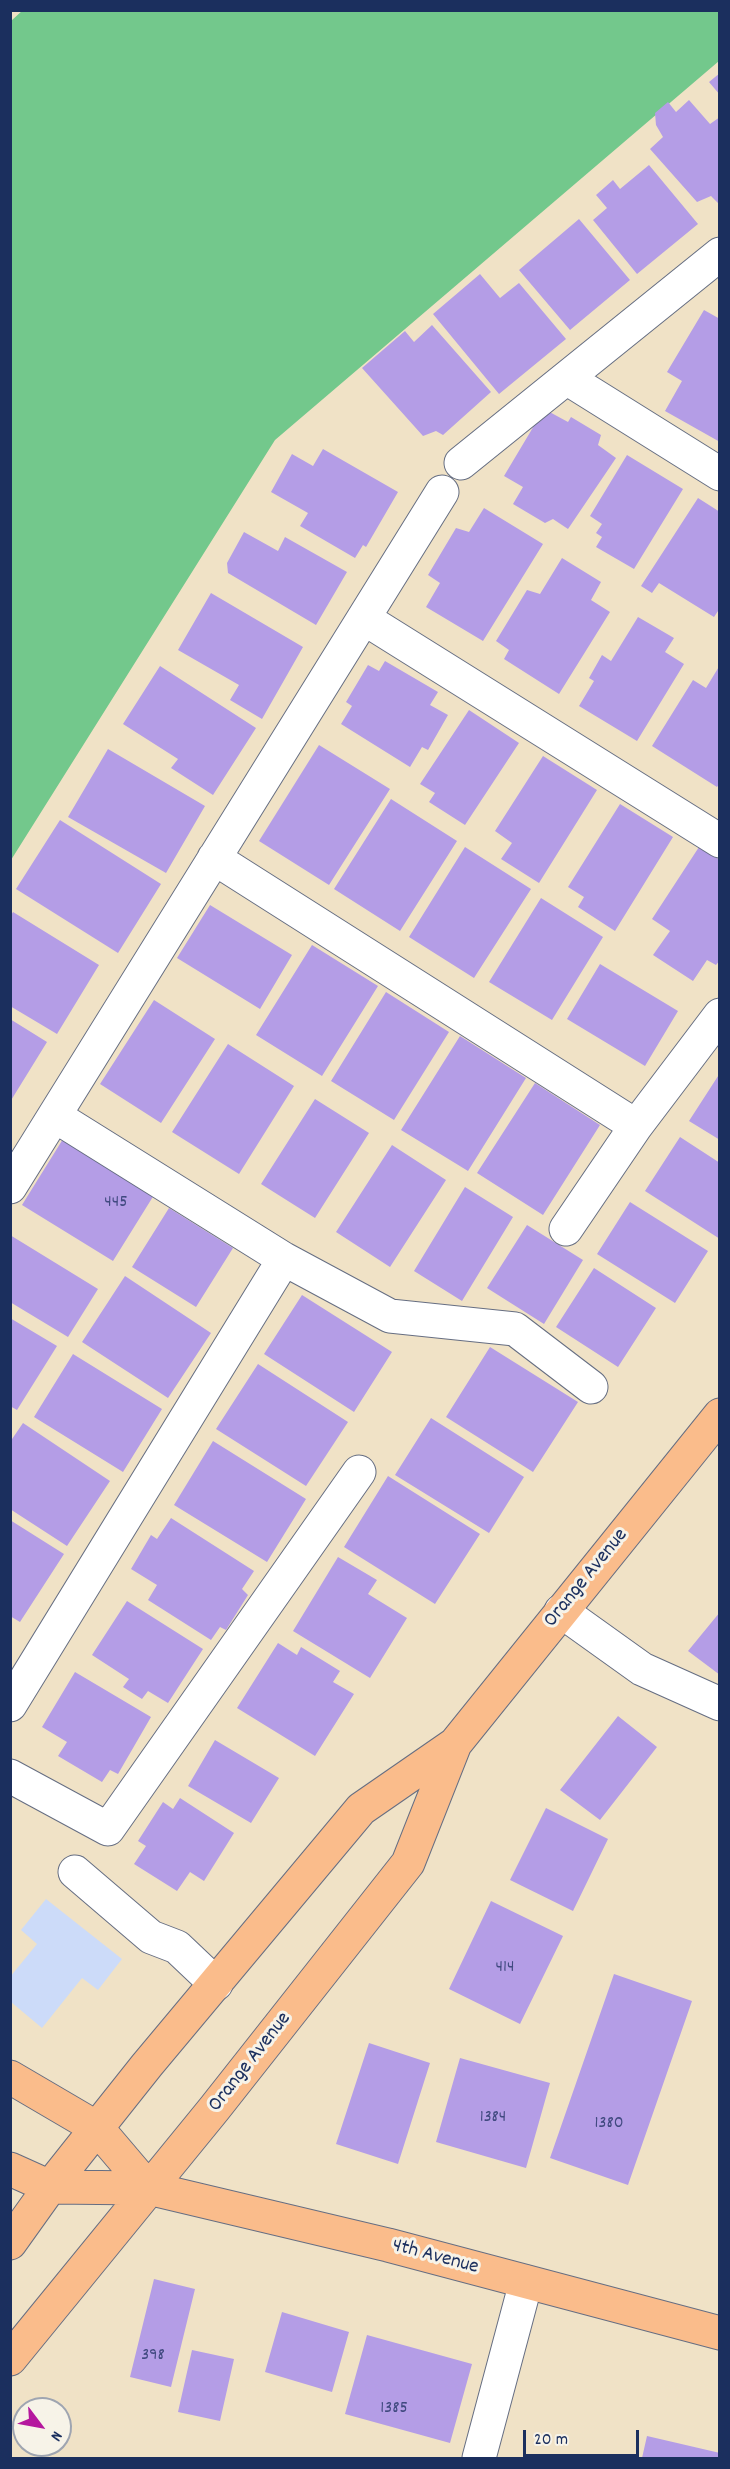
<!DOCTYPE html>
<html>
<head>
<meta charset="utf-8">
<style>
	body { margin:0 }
	#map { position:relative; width:730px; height:2469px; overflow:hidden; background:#f0e2c6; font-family:Dekko,sans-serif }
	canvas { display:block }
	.frame { position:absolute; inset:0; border:12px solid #1b2f5e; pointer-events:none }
	.north { position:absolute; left:12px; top:2397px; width:60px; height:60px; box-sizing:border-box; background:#f7f3e8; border:2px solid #9fa5b1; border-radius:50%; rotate:122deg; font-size:16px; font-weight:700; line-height:24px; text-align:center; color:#1b2f5e }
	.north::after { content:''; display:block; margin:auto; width:21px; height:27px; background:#b5179e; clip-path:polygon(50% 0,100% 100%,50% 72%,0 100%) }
	.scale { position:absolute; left:523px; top:2430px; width:116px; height:27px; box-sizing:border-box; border:3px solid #1b2f5e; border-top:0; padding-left:8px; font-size:18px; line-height:21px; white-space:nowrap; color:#1b2f5e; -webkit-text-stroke:4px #f7f3e8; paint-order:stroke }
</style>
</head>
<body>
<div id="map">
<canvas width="730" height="2469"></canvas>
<div class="frame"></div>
<div class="north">N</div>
<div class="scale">20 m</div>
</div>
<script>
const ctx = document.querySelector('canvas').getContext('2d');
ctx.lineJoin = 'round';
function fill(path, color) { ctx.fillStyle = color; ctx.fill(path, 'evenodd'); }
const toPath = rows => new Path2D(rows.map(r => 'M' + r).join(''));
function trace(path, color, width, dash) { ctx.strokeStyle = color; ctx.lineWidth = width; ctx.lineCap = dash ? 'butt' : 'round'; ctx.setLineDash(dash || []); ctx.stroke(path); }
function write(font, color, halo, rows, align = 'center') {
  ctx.font = font + ' Dekko,sans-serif'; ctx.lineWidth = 6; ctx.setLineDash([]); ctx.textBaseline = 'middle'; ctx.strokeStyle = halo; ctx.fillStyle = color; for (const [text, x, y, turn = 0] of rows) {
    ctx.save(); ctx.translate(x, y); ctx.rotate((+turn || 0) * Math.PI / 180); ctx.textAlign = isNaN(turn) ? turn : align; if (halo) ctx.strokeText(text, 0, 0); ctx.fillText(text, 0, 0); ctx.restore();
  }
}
fill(toPath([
	[46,1899,122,1959,98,1990,82,1978,42,2028,11,2002,10,1977,37,1944,21,1930]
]), '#ccdbf9');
fill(toPath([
	[23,10,719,11,719,61,275,440,11,860,11,21]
]), '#73c88c');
fill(toPath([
	[720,73,720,95,709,82],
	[689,100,710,124,720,117,720,205,711,196,697,202,650,149,663,137,656,125,655,113,668,102,676,112],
	[649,165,698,224,637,274,593,220,607,208,596,195,613,180,620,189],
	[579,219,630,280,570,330,519,270],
	[480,274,500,298,519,283,566,339,499,394,433,314],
	[704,310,720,319,720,442,665,411,682,381,667,372],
	[432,325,491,392,443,435,436,431,423,436,362,368,405,331,414,342],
	[544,409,568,422,571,417,601,435,598,445,616,458,568,529,553,519,545,523,513,504,523,487,504,476],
	[323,449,398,492,366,547,363,545,355,558,300,526,308,513,271,492,292,454,313,466],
	[627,455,683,489,634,569,596,547,602,537,596,533,602,524,590,516],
	[698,498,720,512,720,608,714,617,659,583,652,593,641,586],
	[484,508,543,544,483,641,426,607,440,583,428,575,456,528,469,532],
	[244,532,278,551,285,537,347,572,316,625,228,573,227,563],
	[562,558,601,582,591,600,610,612,559,694,504,659,509,650,496,641,527,590,540,594],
	[211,593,303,647,262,719,230,700,239,685,178,650],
	[638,617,674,638,665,652,684,664,637,741,579,706,594,681,589,678,602,655,611,661],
	[385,661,438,692,430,705,448,715,428,750,422,747,410,767,341,724,352,706,346,702,368,665,379,671],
	[720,665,720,783,717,787,652,746,693,680,706,688],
	[160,666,256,728,213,795,171,768,178,759,123,724],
	[469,710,519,743,465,825,429,802,435,793,420,784],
	[319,745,390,789,329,885,259,841],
	[108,749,205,806,166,873,68,817],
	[543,756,597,790,539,883,501,859,512,843,495,831],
	[391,799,457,841,400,931,334,889],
	[620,804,673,837,615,931,578,907,584,897,568,887],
	[60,820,161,884,118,953,16,889],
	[465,847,531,889,474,978,409,937],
	[699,847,720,860,720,960,716,965,707,960,693,981,653,955,670,931,652,919],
	[541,898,603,937,552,1020,489,982],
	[210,905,292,955,260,1009,177,958],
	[13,912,99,965,57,1034,10,1006,10,917],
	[312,945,378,986,322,1076,256,1035],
	[600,964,678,1011,645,1066,567,1019],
	[386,992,449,1032,394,1120,331,1081],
	[154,1000,215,1039,161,1123,100,1084],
	[10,1019,47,1042,10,1102],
	[460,1036,526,1078,468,1171,401,1130],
	[228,1044,294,1086,239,1174,172,1132],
	[720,1073,720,1140,689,1121],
	[535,1083,600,1125,543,1215,477,1173],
	[315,1099,369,1133,315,1218,261,1184],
	[680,1137,720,1163,720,1239,645,1191],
	[63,1139,154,1195,113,1261,22,1205],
	[392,1145,446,1180,390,1267,336,1232],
	[465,1187,513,1217,462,1301,414,1271],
	[630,1202,708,1251,675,1303,597,1254],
	[169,1208,233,1248,196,1307,132,1267],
	[527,1225,583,1260,544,1324,487,1288],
	[10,1235,98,1289,68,1337,10,1302],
	[594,1268,656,1308,618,1367,556,1327],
	[125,1276,211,1333,168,1398,82,1342],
	[302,1295,392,1352,354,1412,264,1354],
	[10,1318,57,1346,17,1410,10,1406],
	[490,1347,578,1402,533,1472,446,1417],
	[73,1354,162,1409,123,1472,34,1417],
	[258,1364,348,1422,306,1486,216,1429],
	[431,1418,524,1477,489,1533,395,1475],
	[23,1423,110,1481,67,1546,10,1509,10,1442],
	[213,1441,306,1499,267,1562,174,1505],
	[388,1476,480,1534,435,1604,344,1547],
	[171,1518,254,1571,242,1589,248,1595,226,1630,220,1627,211,1640,148,1600,157,1585,131,1569,151,1535,157,1539],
	[10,1520,64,1554,20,1622,10,1616],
	[338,1557,377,1580,368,1594,407,1618,370,1678,293,1631],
	[127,1601,203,1649,168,1703,148,1691,142,1699,123,1687,129,1679,92,1655],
	[720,1612,720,1675,688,1651],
	[278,1643,297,1655,301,1647,340,1671,333,1682,354,1694,315,1756,237,1708],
	[75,1672,151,1717,118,1774,110,1770,102,1782,58,1756,67,1742,42,1727],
	[618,1716,657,1747,600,1820,560,1790],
	[215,1740,279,1778,251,1823,188,1786],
	[180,1798,234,1833,204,1881,190,1872,177,1891,134,1864,146,1846,138,1841,163,1802,173,1809],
	[546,1808,608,1839,573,1911,510,1880],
	[491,1901,563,1936,520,2024,449,1989],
	[614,1974,692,2001,628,2185,550,2158],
	[369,2043,430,2063,398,2164,336,2144],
	[460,2058,550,2083,526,2168,436,2142],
	[154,2279,195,2289,171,2387,130,2377],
	[282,2312,349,2332,332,2392,265,2372],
	[367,2335,472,2364,450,2443,345,2414],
	[192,2350,234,2359,220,2421,178,2412],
	[647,2436,720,2453,720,2458,642,2458]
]), '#b49de6');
const minor = toPath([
	[568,379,720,474],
	[461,463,720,254],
	[365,619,720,841],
	[214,858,636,1126],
	[55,1116,284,1259,390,1316,515,1329,591,1387],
	[10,1187,442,492],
	[566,1229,636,1126,720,1015],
	[561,1611,642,1669,720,1704],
	[10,1705,284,1259],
	[10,1776,108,1829,359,1472],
	[75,1872,151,1937,177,1947,216,1984],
	[479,2458,526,2282]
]);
const major = toPath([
	[10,2077,97,2128,148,2188],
	[10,2169,50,2187,148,2188,388,2245,720,2333],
	[10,2243,50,2187,147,2065,361,1809,455,1744,720,1415],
	[10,2359,214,2109,408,1863,455,1744]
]);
trace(minor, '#666e82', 35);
trace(major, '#666e82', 35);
trace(minor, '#fff', 33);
trace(major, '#fabc8b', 33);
write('18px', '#414a80', null, [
	["445",116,1204],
	["414",505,1969],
	["1384",493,2119],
	["1380",609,2125],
	["398",153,2357],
	["1385",394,2410]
]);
write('21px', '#1b2f5e', '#f7f3e8', [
	["Orange Avenue",587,1579,-51],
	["Orange Avenue",251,2063,-52],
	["4th Avenue",435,2258,15]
]);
</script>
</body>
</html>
